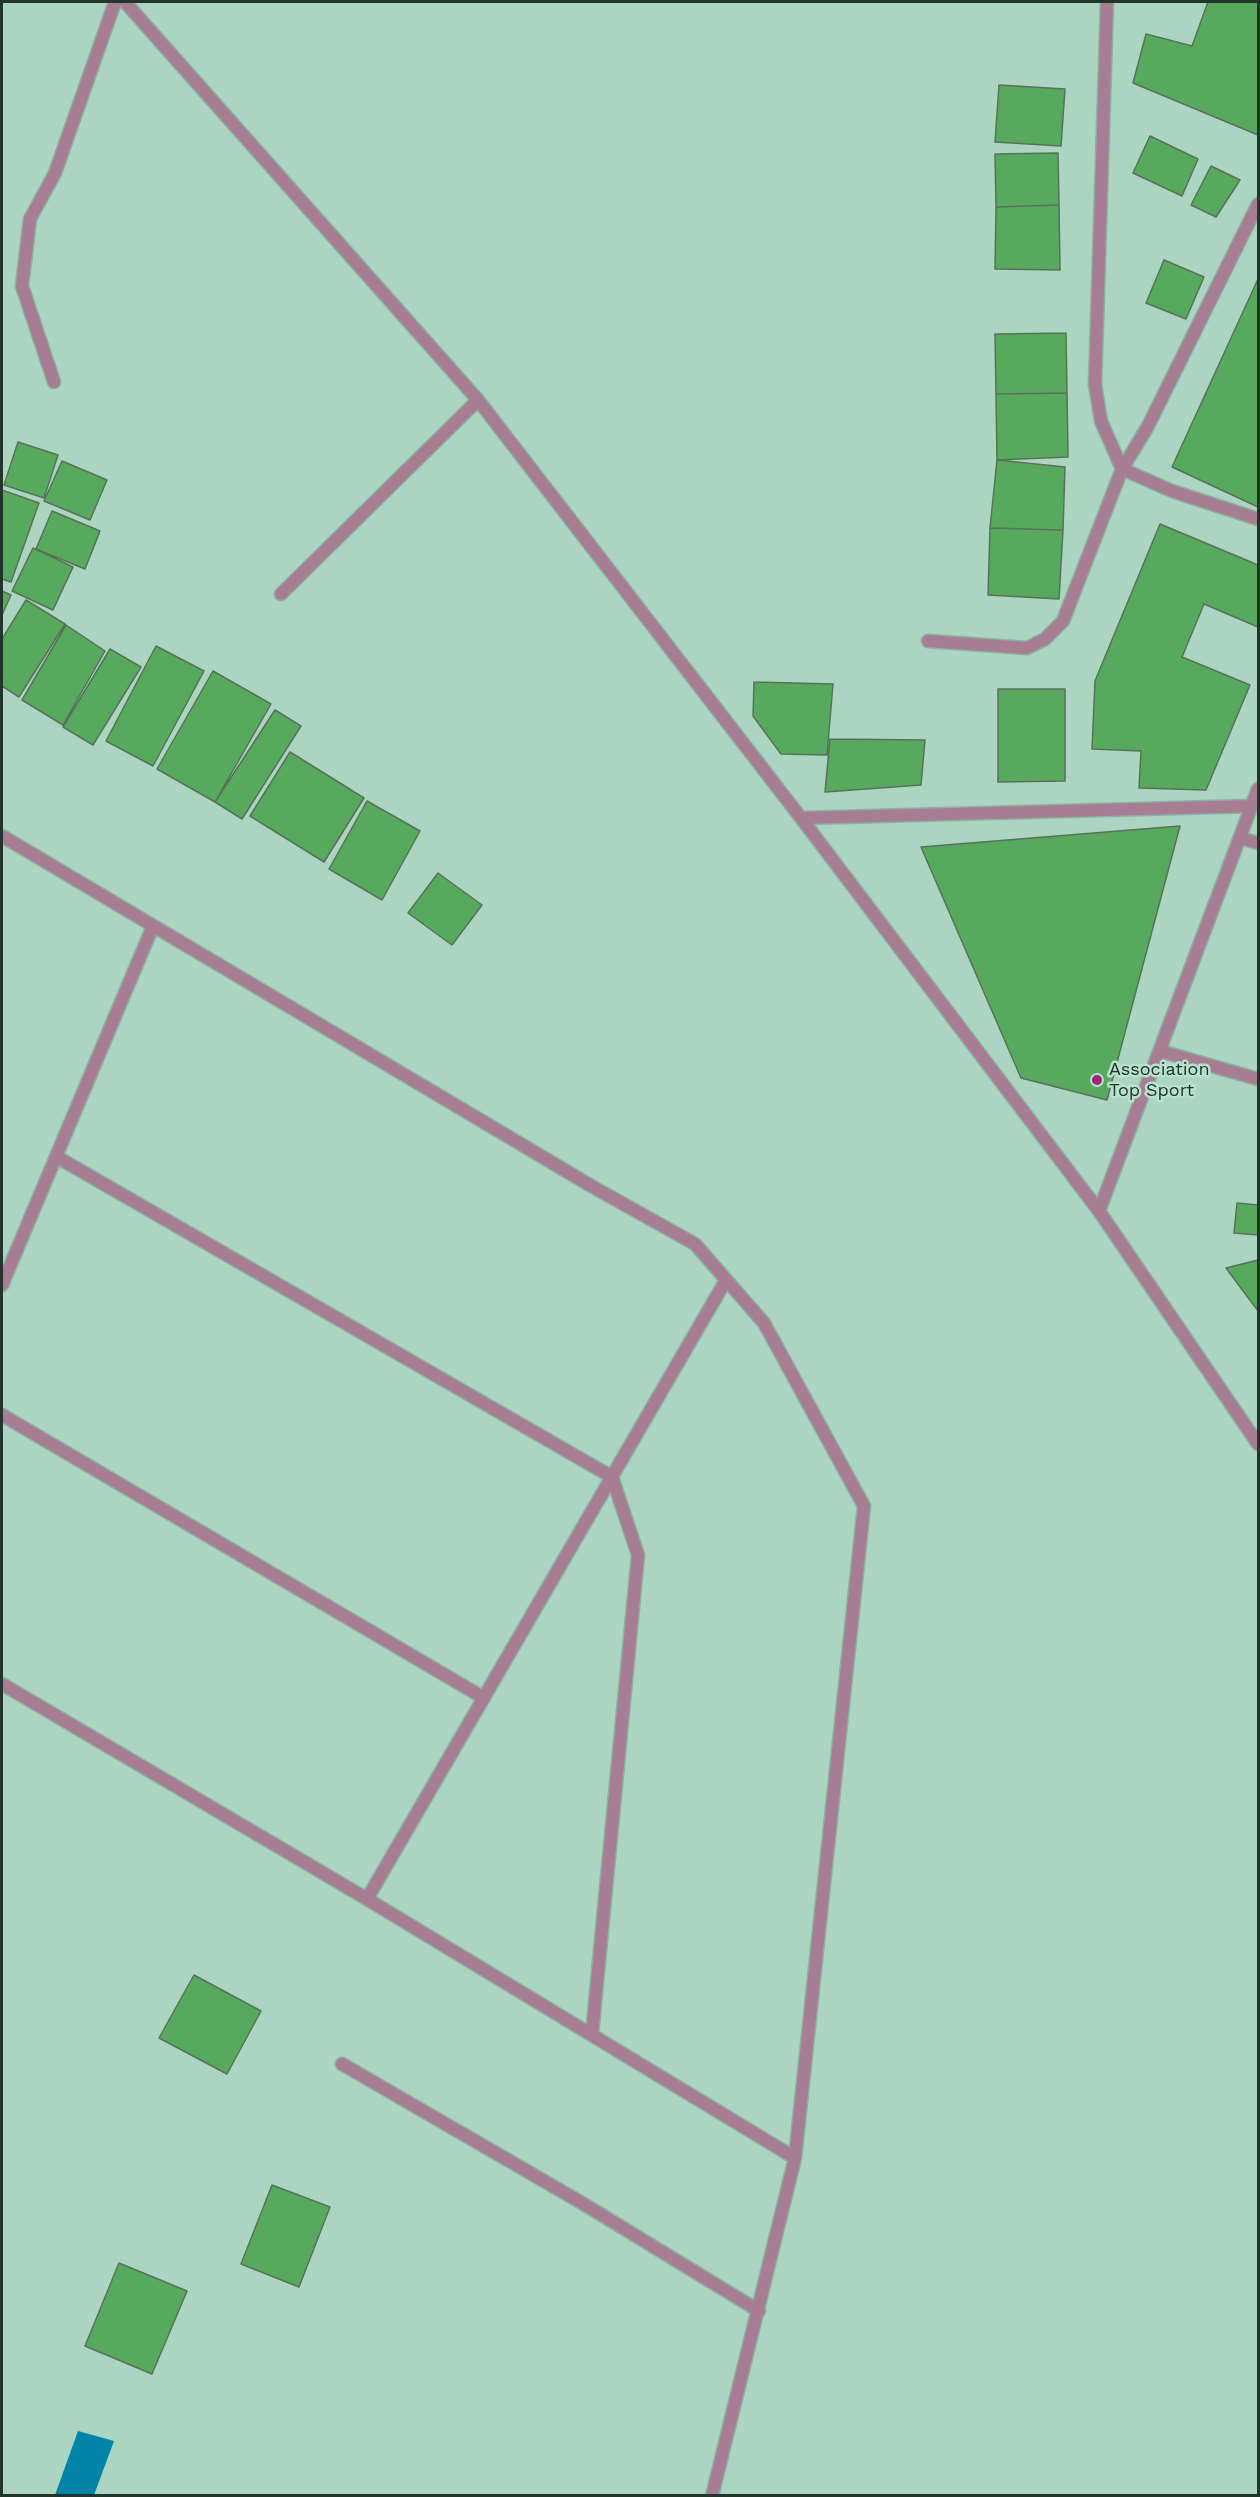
<!DOCTYPE html>
<html>
<head>
<meta charset="utf-8">
<style>
	body { margin:0 }
	#map { position:relative; width:1260px; height:2497px; overflow:hidden; background:#abd4c1; font-family:"Work Sans",sans-serif }
	canvas { display:block }
	.frame { position:absolute; inset:0; border:3px solid #23342c; pointer-events:none }
</style>
</head>
<body>
<div id="map">
<canvas width="1260" height="2497"></canvas>
<div class="frame"></div>
</div>
<script>
const ctx = document.querySelector('canvas').getContext('2d');
ctx.lineJoin = 'round';
function fill(path, color) { ctx.fillStyle = color; ctx.fill(path, 'evenodd'); }
const toPath = rows => new Path2D(rows.map(r => 'M' + r).join(''));
function trace(path, color, width, dash) { ctx.strokeStyle = color; ctx.lineWidth = width; ctx.lineCap = dash ? 'butt' : 'round'; ctx.setLineDash(dash || []); ctx.stroke(path); }
function write(font, color, halo, rows, align = 'center') {
  ctx.font = font + ' "Work Sans",sans-serif'; ctx.lineWidth = 5; ctx.setLineDash([]); ctx.textBaseline = 'middle'; ctx.strokeStyle = halo; ctx.fillStyle = color; for (const [text, x, y, turn = 0] of rows) {
    ctx.save(); ctx.translate(x, y); ctx.rotate((+turn || 0) * Math.PI / 180); ctx.textAlign = isNaN(turn) ? turn : align; if (halo) ctx.strokeText(text, 0, 0); ctx.fillText(text, 0, 0); ctx.restore();
  }
}
fill(toPath([
	[78,2431,114,2441,94,2495,55,2495]
]), '#0184a8');
const building = toPath([
	[1208,2,1258,2,1258,135,1133,83,1146,34,1192,46,1208,2],
	[999,85,1065,89,1061,146,995,142,999,85],
	[1150,136,1198,159,1182,196,1133,173,1150,136],
	[1058,153,1059,205,996,207,995,154,1058,153],
	[1211,166,1240,180,1216,217,1191,205,1211,166],
	[1059,205,1060,270,995,269,996,207,1059,205],
	[1164,260,1204,277,1186,319,1146,303,1164,260],
	[1258,279,1258,507,1172,467,1258,279],
	[1066,333,1067,393,996,394,995,334,1066,333],
	[1067,393,1068,457,997,460,996,394,1067,393],
	[18,442,58,455,44,498,4,485,18,442],
	[997,460,1065,467,1063,530,990,528,997,460],
	[62,461,107,480,90,520,44,501,62,461],
	[2,490,39,503,11,582,2,579,2,490],
	[52,511,100,531,85,569,36,549,52,511],
	[1160,524,1258,565,1258,627,1204,604,1182,657,1250,685,1206,790,1139,788,1141,751,1092,749,1095,681,1160,524],
	[990,528,1063,530,1059,599,988,595,990,528],
	[33,548,73,567,53,610,12,591,33,548],
	[2,591,11,595,2,615,2,591],
	[26,600,65,624,19,697,2,686,2,639,26,600],
	[66,625,105,651,63,725,22,700,66,625],
	[156,646,204,671,153,766,106,741,156,646],
	[110,649,141,667,93,745,63,727,110,649],
	[213,671,271,704,215,802,157,769,213,671],
	[754,682,833,684,827,755,781,754,753,716,754,682],
	[998,689,1065,689,1065,781,998,782,998,689],
	[275,710,301,726,242,819,215,802,275,710],
	[830,739,925,740,921,785,825,792,830,739],
	[290,752,364,798,324,862,250,816,290,752],
	[367,801,420,831,382,900,329,869,367,801],
	[1180,826,1107,1100,1021,1078,921,847,1180,826],
	[438,873,482,905,452,945,408,913,438,873],
	[1237,1203,1258,1205,1258,1235,1234,1233,1237,1203],
	[1258,1260,1258,1311,1226,1268,1258,1260],
	[194,1975,261,2011,227,2074,159,2038,194,1975],
	[272,2185,330,2207,299,2287,241,2264,272,2185],
	[119,2263,187,2291,152,2374,85,2346,119,2263]
]);
fill(building, '#57a95e');
trace(building, '#587259', 1.5);
const service = toPath([
	[54,382,22,286,30,219,55,173,115,2],
	[342,2064,582,2203,759,2311]
]);
const minor = toPath([
	[125,2,478,400,801,818,1099,1211,1258,1444],
	[1258,204,1147,428,1122,469,1172,491,1258,519],
	[281,594,478,400],
	[928,641,1027,648,1045,639,1063,621,1122,469,1101,421,1095,385,1107,2],
	[801,818,1252,806],
	[2,836,593,1187,695,1244,764,1323,864,1506,795,2158,712,2496],
	[1240,838,1258,843],
	[1160,1051,1258,1079],
	[57,1157,612,1477,638,1555,592,2034],
	[1099,1211,1258,789],
	[2,1285,153,926],
	[2,1415,484,1698],
	[2,1684,367,1899,795,2158],
	[367,1899,726,1280]
]);
trace(service, '#8db1a0', 15);
trace(minor, '#8db1a0', 15);
trace(service, '#a77d94', 12);
trace(minor, '#a77d94', 12);
for (const [x, y, r, color] of [
	[1097,1080,6,"#a12376"]
]) { const dot = new Path2D(); dot.arc(x, y, r, 0, 2 * Math.PI); ctx.fillStyle = color; ctx.fill(dot); trace(dot, '#b8e1ce', 2); }
write('18px', '#23342c', '#b8e1ce', [
	["Association",1109,1070],
	["Top Sport",1109,1091]
], 'left');
</script>
</body>
</html>
